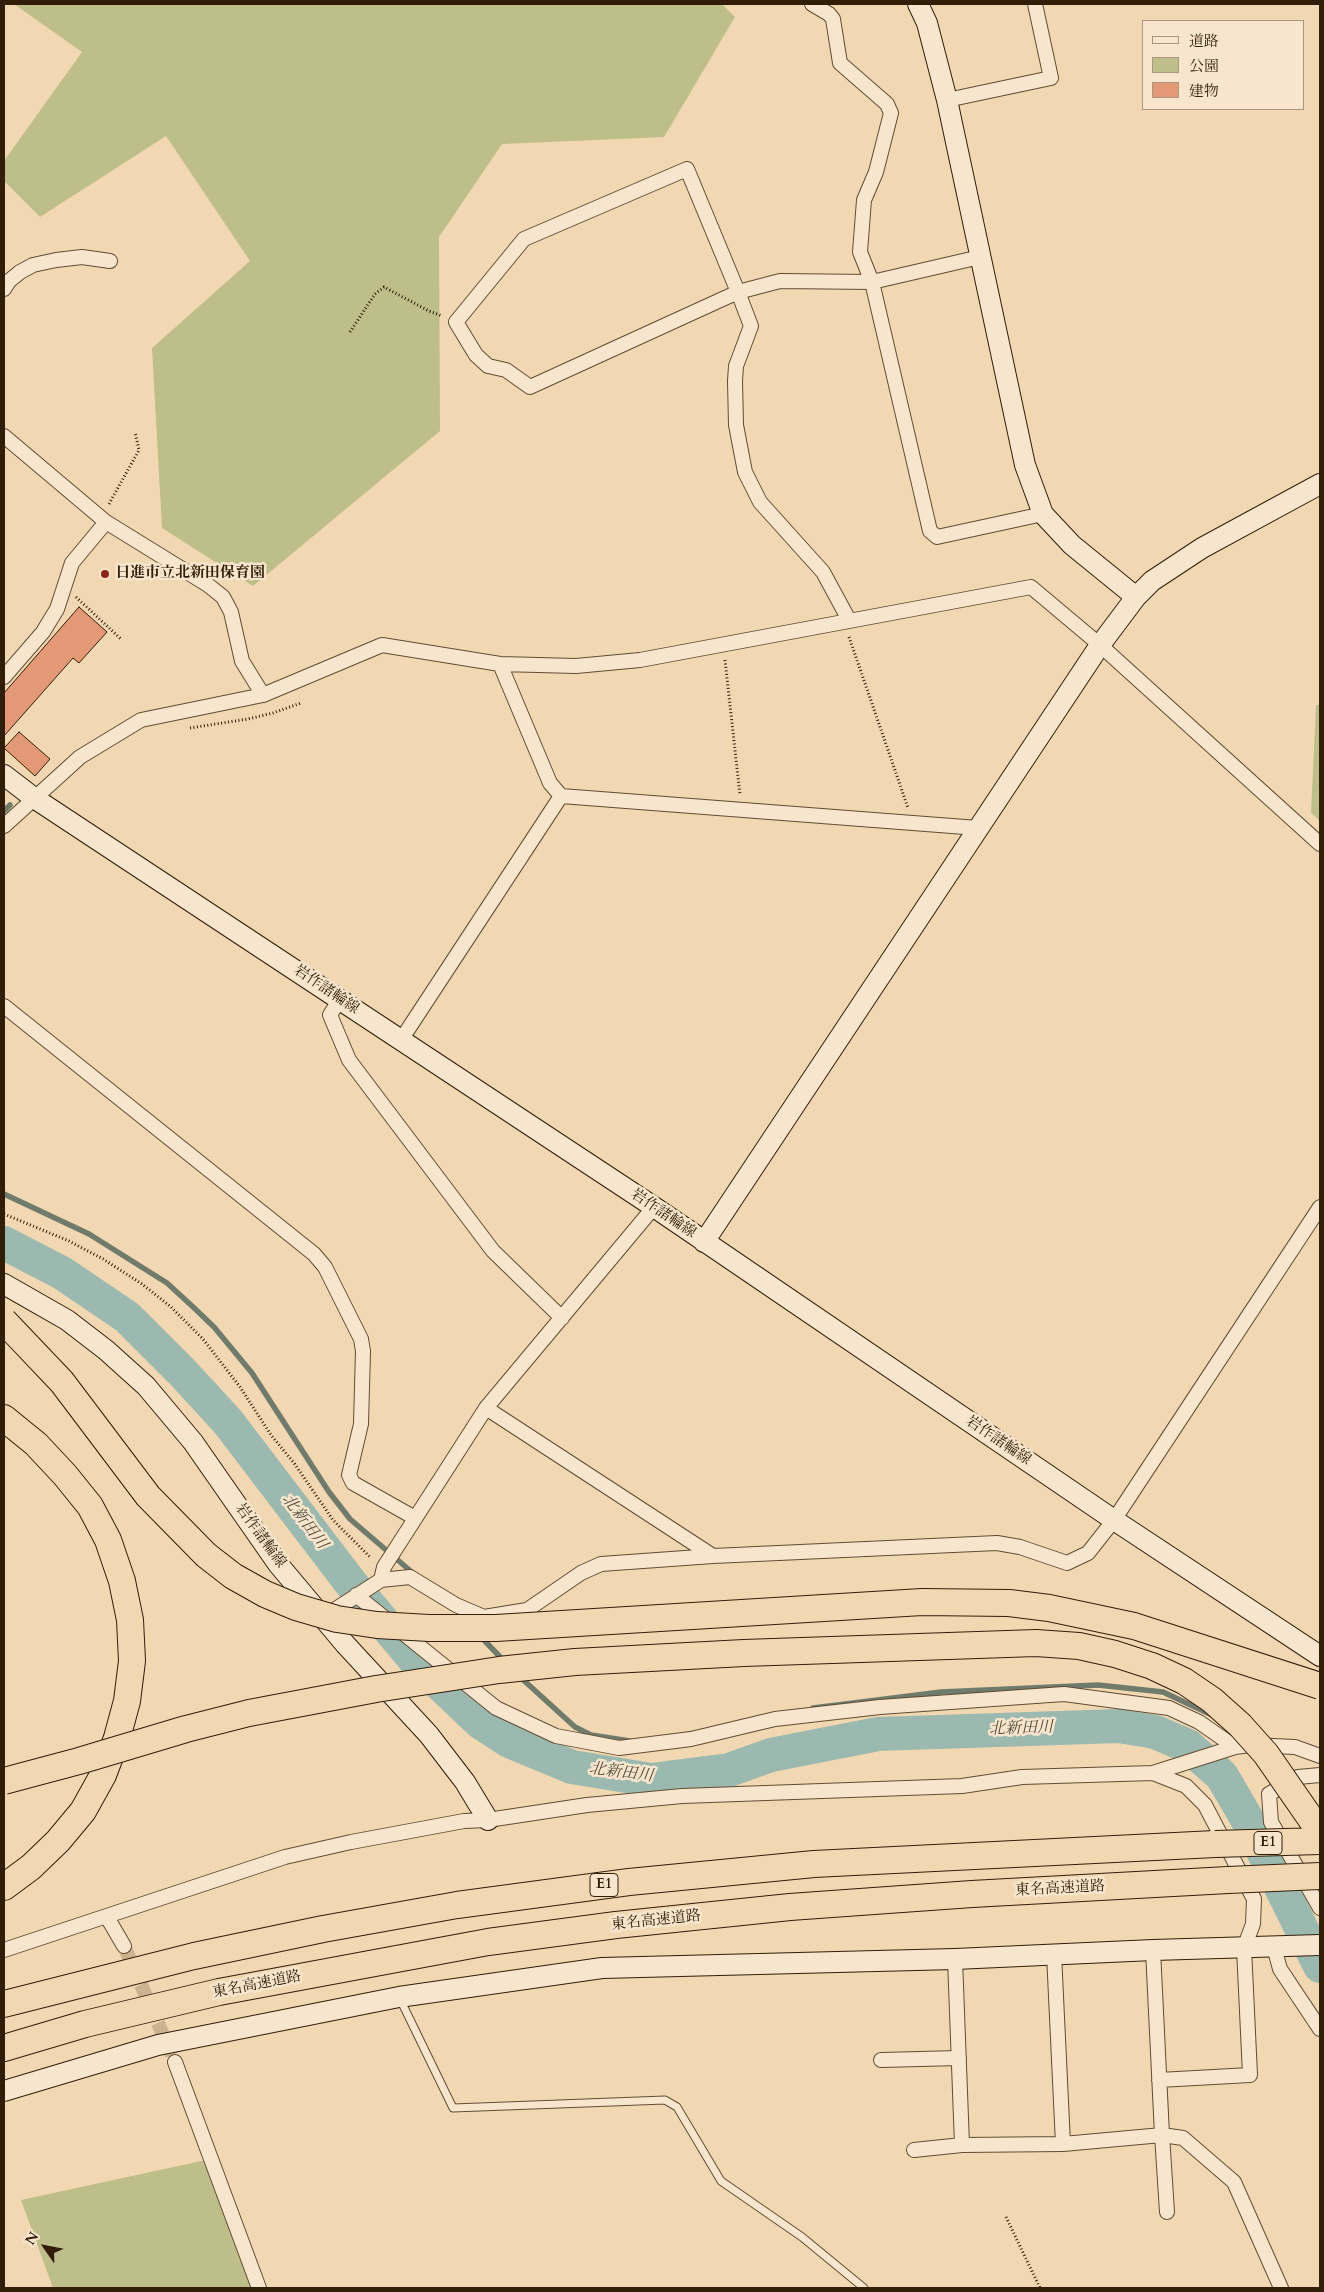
<!DOCTYPE html>
<html>
<head>
<meta charset="utf-8">
<style>
	body { margin:0 }
	#map { position:relative; width:1324px; height:2292px; overflow:hidden; background:#f2d8b2; font-family:Cardo,"Noto Serif JP",serif }
	canvas { display:block }
	.frame { position:absolute; inset:0; border:5px solid #311d08; pointer-events:none }
	.legend { position:absolute; left:1142px; top:20px; width:162px; height:90px; box-sizing:border-box; background:#f7e6cd; border:1px solid #a8967e; margin:0; padding:6px 9px; list-style:none; font-size:15px; color:#311d08 }
	.legend li { display:flex; align-items:center; gap:10px; height:25px }
	.legend b { width:25px; border:1px solid #a8967e }
	.north { position:absolute; left:20px; top:2222px; width:50px; height:50px; -webkit-text-stroke:4px #f7e6cd; paint-order:stroke; rotate:303deg; font-size:14px; font-weight:700; line-height:20px; text-align:center; color:#311d08 }
	.north::after { content:''; display:block; margin:auto; width:18px; height:22px; background:#311d08; clip-path:polygon(50% 0,100% 100%,50% 72%,0 100%) }
</style>
</head>
<body>
<div id="map">
<canvas width="1324" height="2292"></canvas>
<div class="frame"></div>
<ul class="legend">
<li><b style="height:6px;background:#f7e6cd"></b>道路</li>
<li><b style="height:14px;background:#bdbe8a"></b>公園</li>
<li><b style="height:14px;background:#e39976"></b>建物</li>
</ul>
<div class="north">N</div>
</div>
<script>
const ctx = document.querySelector('canvas').getContext('2d');
ctx.lineJoin = 'round';
function fill(path, color) { ctx.fillStyle = color; ctx.fill(path, 'evenodd'); }
const toPath = rows => new Path2D(rows.map(r => 'M' + r).join(''));
function trace(path, color, width, dash) { ctx.strokeStyle = color; ctx.lineWidth = width; ctx.lineCap = dash ? 'butt' : 'round'; ctx.setLineDash(dash || []); ctx.stroke(path); }
function write(font, color, halo, rows, align = 'center') {
  ctx.font = font + ' Cardo,"Noto Serif JP",serif'; ctx.lineWidth = 5; ctx.setLineDash([]); ctx.textBaseline = 'middle'; ctx.strokeStyle = halo; ctx.fillStyle = color; for (const [text, x, y, turn = 0] of rows) {
    ctx.save(); ctx.translate(x, y); ctx.rotate((+turn || 0) * Math.PI / 180); ctx.textAlign = isNaN(turn) ? turn : align; if (halo) ctx.strokeText(text, 0, 0); ctx.fillText(text, 0, 0); ctx.restore();
  }
}
fill(toPath([
	[14,4,722,4,735,17,664,137,502,144,439,237,440,431,253,586,162,528,152,348,250,261,166,136,40,217,4,181,4,161,82,52],
	[1316,705,1320,705,1320,821,1311,813],
	[206,2160,252,2288,53,2288,21,2200]
]), '#bdbe8a');
trace(toPath([
	[4,811,10,805],
	[4,1194,89,1234,167,1283,191,1305,214,1327,252,1373,329,1492,350,1519,414,1574],
	[481,1637,504,1661],
	[519,1676,575,1727,591,1735,630,1741],
	[813,1708,941,1692,1098,1685,1163,1692,1212,1715]
]), '#717b6c', 5.5);
trace(toPath([
	[4,1243,62,1273,127,1317,183,1373,228,1422,353,1586,416,1661,480,1722,509,1741,572,1767,651,1780,729,1770,771,1755,878,1734,1119,1726,1155,1732,1188,1746,1222,1776,1247,1819,1320,1966]
]), '#9bb9af', 34);
const building = toPath([
	[79,607,107,632,79,663,73,658,4,736,4,693,79,607],
	[19,732,50,759,35,776,4,748,19,732]
]);
fill(building, '#e39976');
trace(building, '#311d08', 1);
trace(toPath([
	[124,1946,175,2062]
]), '#cbb390', 14, [14, 7]);
const lane = toPath([
	[400,1999,453,2108,665,2100,677,2107,721,2181,802,2237,864,2288]
]);
const street = toPath([
	[812,4,829,14,833,19,840,63,887,104,891,113,876,172,864,200,860,252,872,282,930,531,937,537,1043,514],
	[947,100,1051,78,1035,4],
	[687,169,738,292,530,387,506,370,488,366,476,355,456,322,524,239,687,169],
	[4,289,9,281,20,272,33,265,56,260,82,257,110,261],
	[4,436,106,522,208,585,223,597,231,612,242,661,263,695],
	[849,620,823,572,760,502,745,472,736,425,735,381,736,366,751,326,738,292,780,281,872,282,980,257],
	[500,664,550,783,561,796,978,828],
	[4,677,43,632,57,609,72,563,106,522],
	[4,826,80,757,141,720,263,695,382,645,500,664,576,666,640,660,1031,587,1100,645,1320,844],
	[340,999,330,1015,349,1060,493,1251,562,1318],
	[4,1006,314,1254,325,1267,361,1339,363,1351,361,1424,349,1475,353,1483,415,1518],
	[401,1040,561,796],
	[486,1408,713,1556],
	[381,1580,384,1567,486,1408,654,1207],
	[356,1595,496,1708,556,1736,619,1748,691,1739,775,1719,880,1707,1064,1694,1169,1708,1199,1722,1235,1747],
	[325,1616,381,1580,410,1577,456,1605,484,1617,527,1610,581,1573,601,1564,713,1556,997,1543,1020,1547,1067,1563,1088,1553,1114,1520,1320,1207],
	[1153,1773,1235,1747,1250,1745,1295,1747,1320,1756],
	[1320,1775,1298,1777,1269,1794,1271,1822,1320,1908],
	[107,1917,124,1946],
	[1274,1947,1280,1969,1320,2029],
	[4,1950,285,1857,351,1842,464,1821,488,1820,587,1805,682,1796,962,1786,1022,1777,1153,1773,1186,1786,1205,1805,1254,1899,1253,1924,1244,1948,1250,2075,1159,2080],
	[1153,1950,1162,2135,1183,2138,1234,2182,1281,2288],
	[1054,1954,1063,2144],
	[955,1959,962,2145,1063,2144,1162,2135,1167,2212],
	[881,2060,959,2058],
	[175,2062,259,2288],
	[914,2150,962,2145]
]);
const secondary = toPath([
	[918,4,927,23,947,100,1025,465,1043,514,1072,545,1136,597],
	[4,775,34,798,654,1207,1114,1520,1320,1656],
	[704,1242,1100,645,1136,597,1152,581,1202,548,1320,484],
	[4,1284,67,1320,106,1350,146,1386,193,1442,278,1564,345,1644,429,1735,465,1782,488,1820],
	[4,2091,158,2045,399,1997,602,1968,955,1959,1153,1950,1320,1945]
]);
const highway = toPath([
	[4,1418,36,1444,65,1475,90,1506,108,1540,122,1581,130,1620,132,1661,127,1701,117,1738,103,1775,83,1811,58,1841,31,1867,4,1887],
	[4,2004,194,1956,323,1929,457,1905,629,1882,814,1864,1215,1844],
	[4,2048,85,2024,219,1992,488,1942,616,1925,790,1907,972,1894,1228,1880]
]);
trace(lane, '#614c32', 9);
trace(street, '#614c32', 16);
trace(secondary, '#311d08', 22);
trace(highway, '#311d08', 28);
trace(toPath([
	[350,332,375,294,384,287,429,311,442,316],
	[109,504,139,450,135,432],
	[76,597,122,640],
	[849,637,908,808],
	[725,660,740,795],
	[190,728,248,719,273,713,301,703],
	[4,1214,69,1241,103,1259,142,1284,171,1307,203,1339,240,1387,271,1435,294,1463,333,1520,371,1558],
	[1006,2217,1040,2288]
]), '#311d08', 3, [1, 2.5]);
trace(lane, '#f7e6cd', 7);
trace(street, '#f7e6cd', 14);
trace(secondary, '#f7e6cd', 20);
trace(highway, '#f2d8b2', 26);
const highwayBridge = toPath([
	[4,1321,62,1382,148,1496,206,1555,233,1576,265,1594,296,1607,337,1619,377,1625,429,1628,496,1628,922,1602,1009,1603,1049,1608,1134,1626,1320,1686],
	[4,1781,79,1761,186,1729,249,1713,376,1689,499,1670,575,1662,744,1653,1036,1643,1079,1646,1115,1654,1152,1666,1184,1681,1212,1700,1240,1725,1266,1754,1320,1832],
	[1215,1844,1320,1841],
	[1228,1880,1320,1876]
]);
trace(highwayBridge, '#311d08', 28, []);
trace(highwayBridge, '#f2d8b2', 26);
for (const [x, y, r, color] of [
	[105,574,5,"#8f2418"]
]) { const dot = new Path2D(); dot.arc(x, y, r, 0, 2 * Math.PI); ctx.fillStyle = color; ctx.fill(dot); trace(dot, '#f7e6cd', 2); }
for (const [x, y, w] of [
	[1268,1843,28],
	[604,1885,28]
]) { const box = new Path2D(); box.roundRect(x - w / 2, y - 11.5, w, 23, 4); ctx.fillStyle = '#f7e6cd'; ctx.fill(box); trace(box, '#311d08', 1); }
write('bold 14px', '#311d08', null, [
	["E1",1268,1843],
	["E1",604,1885]
]);
write('bold 15px', '#311d08', '#f7e6cd', [
	["日進市立北新田保育園",115,574]
], 'left');
write('15px', '#311d08', '#f7e6cd', [
	["岩作諸輪線",326,990,34],
	["岩作諸輪線",663,1214,34],
	["岩作諸輪線",998,1441,34],
	["岩作諸輪線",260,1536,54],
	["東名高速道路",1060,1889,-3],
	["東名高速道路",656,1921,-6],
	["東名高速道路",257,1985,-11]
]);
write('italic 16px', '#514c3a', '#f7e6cd', [
	["北新田川",304,1522,53],
	["北新田川",1021,1729,-2],
	["北新田川",621,1773,7]
]);
</script>
</body>
</html>
